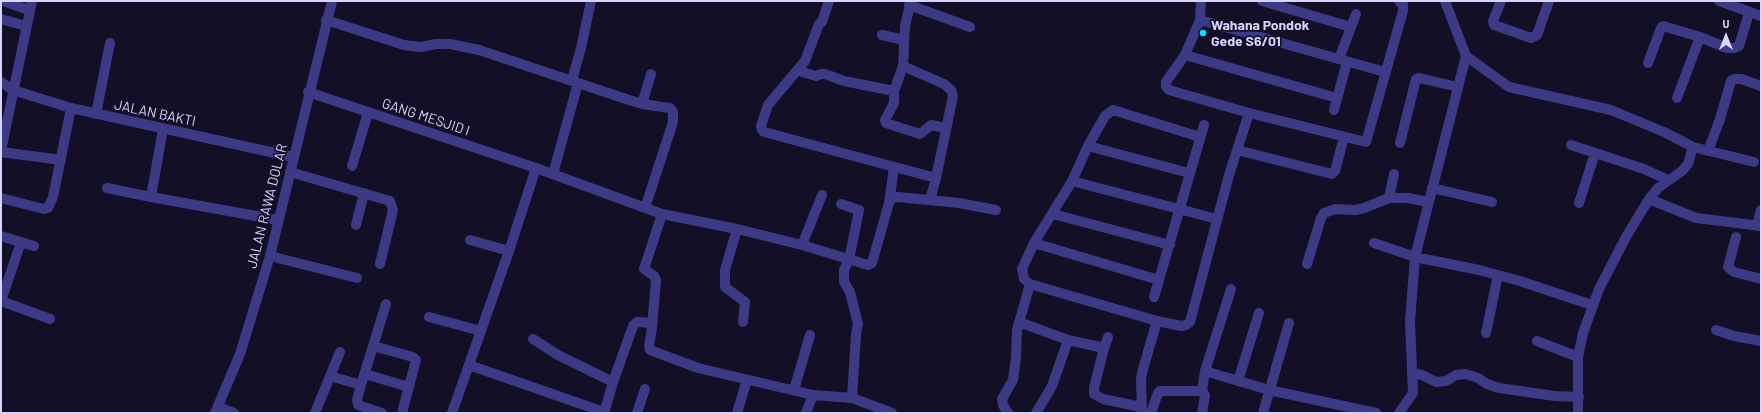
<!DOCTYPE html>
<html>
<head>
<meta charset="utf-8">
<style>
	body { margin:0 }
	#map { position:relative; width:1762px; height:414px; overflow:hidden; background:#130f26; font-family:Barlow,sans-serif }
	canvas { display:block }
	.frame { position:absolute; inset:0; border:2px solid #d9d4ff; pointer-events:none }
	.north { position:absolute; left:1706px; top:16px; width:40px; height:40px; -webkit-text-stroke:3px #130f26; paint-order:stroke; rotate:0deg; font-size:11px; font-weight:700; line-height:16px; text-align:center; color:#d9d4ff }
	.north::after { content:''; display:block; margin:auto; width:14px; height:18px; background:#d9d4ff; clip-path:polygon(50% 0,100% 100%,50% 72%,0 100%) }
</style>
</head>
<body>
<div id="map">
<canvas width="1762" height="414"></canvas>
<div class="frame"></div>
<div class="north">U</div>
</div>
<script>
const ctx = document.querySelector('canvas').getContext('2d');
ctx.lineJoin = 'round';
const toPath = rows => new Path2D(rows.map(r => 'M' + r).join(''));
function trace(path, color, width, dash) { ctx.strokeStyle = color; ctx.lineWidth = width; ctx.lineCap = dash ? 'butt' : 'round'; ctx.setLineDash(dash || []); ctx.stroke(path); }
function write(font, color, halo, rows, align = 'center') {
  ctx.font = font + ' Barlow,sans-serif'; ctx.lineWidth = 3.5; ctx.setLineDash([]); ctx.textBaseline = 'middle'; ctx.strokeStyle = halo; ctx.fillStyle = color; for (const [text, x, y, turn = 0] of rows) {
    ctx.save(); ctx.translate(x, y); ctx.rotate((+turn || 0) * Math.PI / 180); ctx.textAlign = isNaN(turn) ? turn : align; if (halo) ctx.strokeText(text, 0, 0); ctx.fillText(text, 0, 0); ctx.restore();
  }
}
trace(toPath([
	[3,1,29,10],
	[829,1,822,22,819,24,805,61,768,105,761,126,762,130,764,132,936,178],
	[911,1,905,26,903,66,894,91,894,103,885,120,886,123,920,134,931,125,946,128],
	[1201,1,1200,20,1185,55,1166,82,1166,86,1169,90,1249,113,1366,142,1403,11,1403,5,1399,1],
	[1262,1,1351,27],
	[1501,1,1493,21,1494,25,1531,38,1537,35,1549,1],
	[1719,1,1761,16],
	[909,5,970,27],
	[1,19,26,26],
	[326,20,404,45,421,47,436,44,450,44,479,50,620,97,642,104,670,108,673,112,673,122,645,208],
	[1200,20,1385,72],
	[882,35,904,40],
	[1185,55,1337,98],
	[1466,56,1509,87,1611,110,1664,132,1693,147,1754,162],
	[1339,59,1356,14],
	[1648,63,1661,28,1663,26,1700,37,1727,48,1734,48,1739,46,1749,13],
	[903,66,944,84,951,90,953,96,936,178,930,200],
	[798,69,802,72,816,76,821,74,825,74,844,81,894,91],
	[572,80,581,48,591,1],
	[1,82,13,90,71,108,293,157],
	[308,92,536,168,662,214,737,229,802,245,868,265,872,263,889,203,892,198,898,197,959,203,996,210],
	[1677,98,1700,37],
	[642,104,651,74],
	[1334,110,1347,62],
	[96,114,110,43],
	[163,129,151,197,278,220],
	[1200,137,1113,110,1105,116,1088,146,1072,181,1034,243,1022,269,1024,279,1030,284,1157,321,1181,326,1186,325,1190,322,1229,175,1249,113],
	[1400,143,1416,79,1419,78,1458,87],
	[1571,145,1644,169,1668,180],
	[1088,146,1189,173],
	[1237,150,1332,174,1335,171,1344,137],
	[1,151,32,1],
	[1708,151,1720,119,1731,81,1734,79,1741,79,1761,86],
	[1,152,61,160],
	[352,166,368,113],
	[290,172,390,201,393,210,380,264],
	[553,174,578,83],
	[1072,181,1217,219],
	[107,188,151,197],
	[1432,188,1492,202],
	[1,198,44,209,48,208,53,197,71,108],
	[1389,198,1394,174],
	[1649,199,1696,218,1761,226],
	[889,203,894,167],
	[1579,203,1595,153],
	[841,204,859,210,849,260,844,270,844,282,850,292,858,324,856,335,852,398],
	[662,214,644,269,654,276,656,280,652,328,649,346,650,350,698,368,813,395,852,398,892,413],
	[1053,214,1170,245],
	[356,225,364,193],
	[1757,226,1761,210],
	[737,229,725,270,725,287,745,302,743,322],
	[1,236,34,246],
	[1736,237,1728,267,1734,272,1761,279],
	[470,240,509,251],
	[1034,243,1159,280],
	[1374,243,1415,257,1479,270,1520,281,1592,305],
	[802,245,822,195],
	[270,256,357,278],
	[1307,264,1321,218,1324,213,1335,209,1355,210,1364,208,1389,198,1408,198,1428,202],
	[1154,297,1204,125],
	[1,301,21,242],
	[1,301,50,319],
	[429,317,481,331],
	[1019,322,1068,340,1104,348,1094,388,1094,394,1103,399,1141,407],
	[1716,330,1734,336,1761,341],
	[1486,333,1498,275],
	[533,339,558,355,613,382],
	[1537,341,1578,357],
	[373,346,413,357,416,360,402,413],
	[1104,348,1108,337],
	[469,365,604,412],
	[1205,371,1269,390,1376,413],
	[1412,373,1422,375,1436,382,1446,381,1456,375,1465,374,1478,378,1487,384,1499,388,1555,396,1579,397],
	[365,374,409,387],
	[330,376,361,385,386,304],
	[1238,381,1259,313],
	[361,385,357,400,358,405,382,413],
	[794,390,810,335],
	[218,407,234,413],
	[315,413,340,352],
	[452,413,509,251,536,168],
	[604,413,613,382,633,326,637,322,652,323],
	[637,413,645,389],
	[737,413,747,380],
	[806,413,813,395],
	[1008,413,1003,405,1002,399,1013,380,1016,358,1017,330,1030,284],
	[1036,413,1052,386,1068,340],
	[1142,413,1141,379,1143,369,1157,321],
	[1151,413,1158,393,1160,391,1202,391],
	[1202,413,1205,395,1202,391,1205,371,1231,289],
	[1263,413,1289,323],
	[1399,413,1413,393,1410,321,1415,257,1466,56,1445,1],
	[1578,413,1578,357,1583,333,1599,289,1626,237,1649,199,1658,188,1682,171,1688,164,1693,147]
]), '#3d3a85', 10);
trace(toPath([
	[215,413,240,354,270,256,332,1]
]), '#3d3a85', 10);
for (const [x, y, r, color] of [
	[1203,33,4,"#00e5ff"]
]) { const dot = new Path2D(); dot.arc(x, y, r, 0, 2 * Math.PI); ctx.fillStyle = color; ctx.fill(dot); trace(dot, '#130f26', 1.5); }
write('bold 14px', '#d9d4ff', '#130f26', [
	["Wahana Pondok",1211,25],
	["Gede S6/01",1211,41]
], 'left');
write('14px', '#d9d4ff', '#130f26', [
	["JALAN BAKTI",155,113,12],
	["GANG MESJID I",426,117,18],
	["JALAN RAWA DOLAR",267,206,-76]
]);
</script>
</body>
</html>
